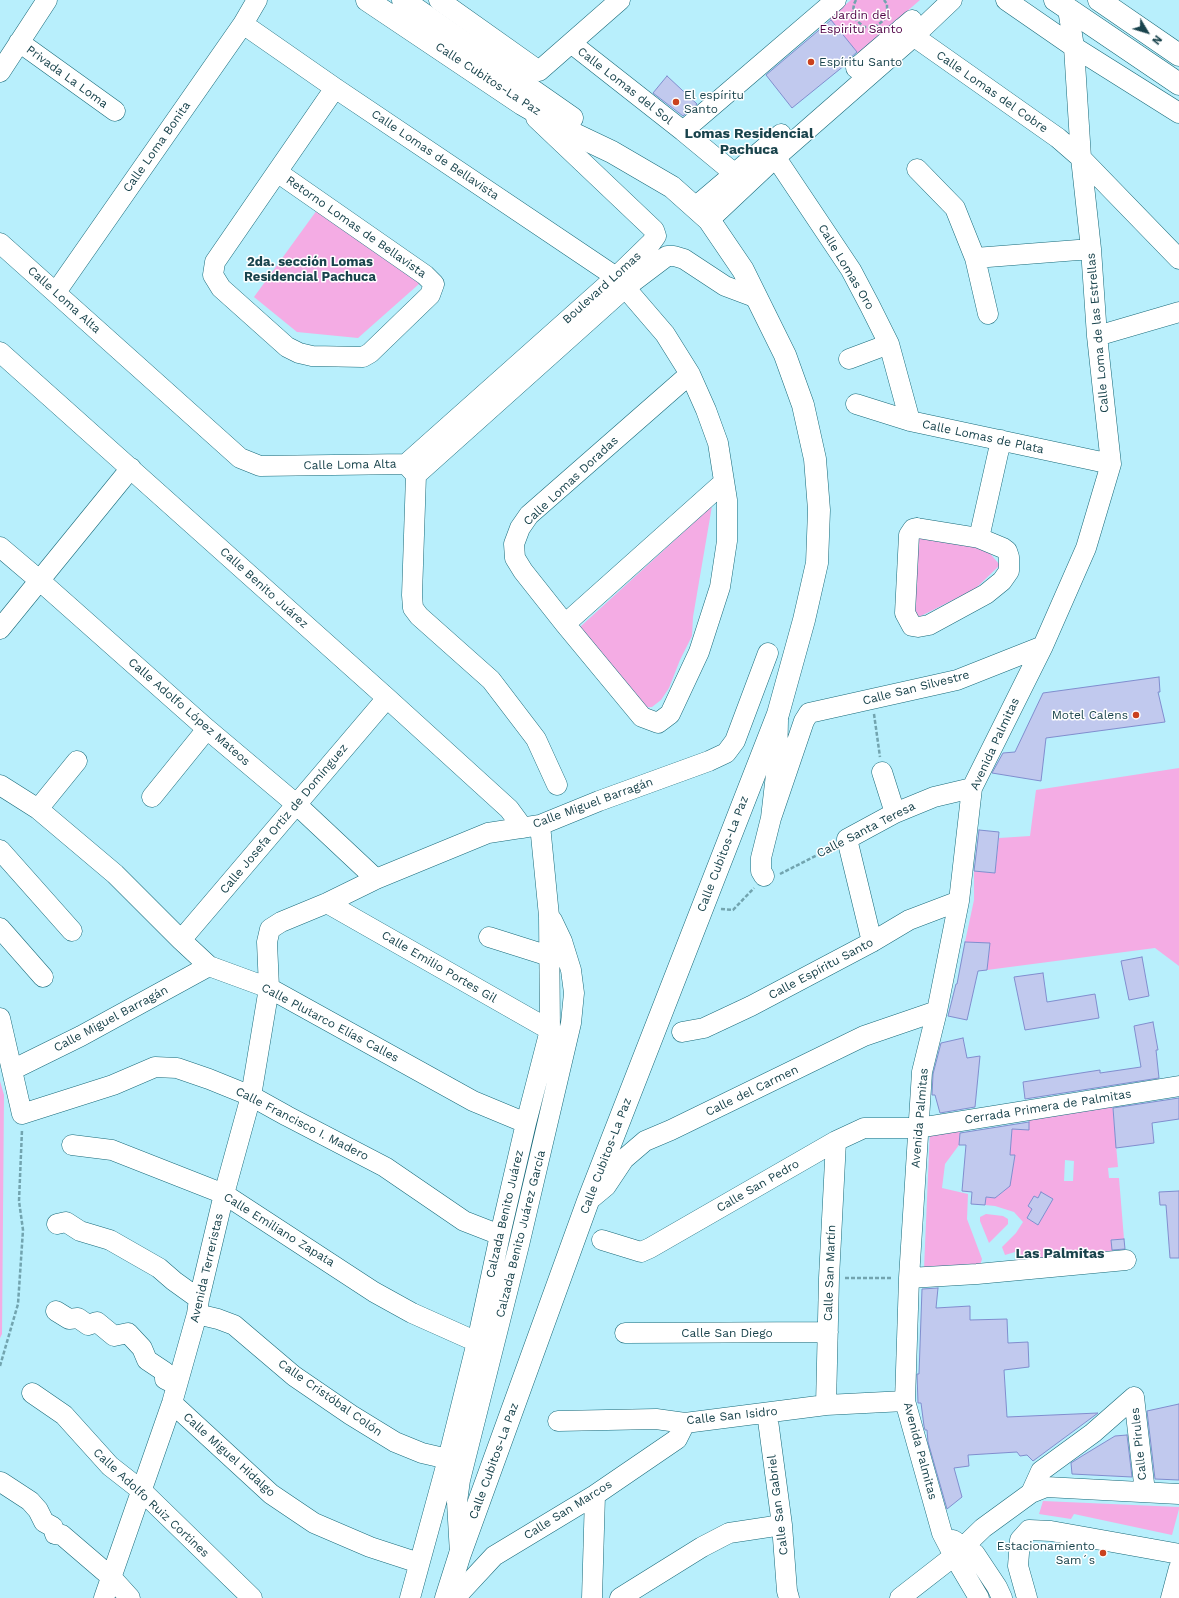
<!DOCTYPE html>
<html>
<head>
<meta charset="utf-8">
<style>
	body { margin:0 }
	#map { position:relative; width:1179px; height:1598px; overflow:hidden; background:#b8effc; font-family:"Work Sans",sans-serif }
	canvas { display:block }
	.north { position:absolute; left:1127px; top:12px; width:40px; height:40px; -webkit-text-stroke:3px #fff; paint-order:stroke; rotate:128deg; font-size:11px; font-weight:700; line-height:16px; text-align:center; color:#19434c }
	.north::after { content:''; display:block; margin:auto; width:14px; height:18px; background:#19434c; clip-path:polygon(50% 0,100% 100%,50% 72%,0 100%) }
</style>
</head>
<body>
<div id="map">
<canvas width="1179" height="1598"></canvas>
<div class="north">N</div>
</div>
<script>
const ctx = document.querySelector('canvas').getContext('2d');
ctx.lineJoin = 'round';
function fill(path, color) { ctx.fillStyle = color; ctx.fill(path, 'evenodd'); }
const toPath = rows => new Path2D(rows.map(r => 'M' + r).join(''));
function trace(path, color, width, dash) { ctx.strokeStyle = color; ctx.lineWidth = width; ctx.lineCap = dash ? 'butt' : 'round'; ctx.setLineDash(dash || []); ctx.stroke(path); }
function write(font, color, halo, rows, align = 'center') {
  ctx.font = font + ' "Work Sans",sans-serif'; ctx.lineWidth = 3; ctx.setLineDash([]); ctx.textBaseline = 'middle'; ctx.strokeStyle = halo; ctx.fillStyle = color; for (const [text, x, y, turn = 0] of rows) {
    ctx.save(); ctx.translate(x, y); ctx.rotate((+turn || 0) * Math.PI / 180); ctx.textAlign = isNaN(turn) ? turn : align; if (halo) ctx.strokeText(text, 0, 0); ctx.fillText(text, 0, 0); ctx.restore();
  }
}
fill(toPath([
	[851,0,920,0,858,54,829,18],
	[317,210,417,278,419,284,358,338,297,332,254,297],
	[712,506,693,617,692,636,680,660,669,688,661,700,652,707,641,708,580,627],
	[919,538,980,542,1000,565,975,589,913,620],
	[1179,768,1179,966,1155,948,987,970,990,944,965,942,974,900,974,871,995,873,999,838,1030,836,1036,790],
	[0,1081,4,1095,2,1334,0,1338],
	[1112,1101,1118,1167,1108,1168,1109,1178,1119,1178,1124,1239,1111,1240,1113,1254,1017,1263,1015,1252,1005,1255,1002,1247,1016,1233,1023,1222,1014,1212,995,1206,985,1205,986,1197,991,1198,992,1195,998,1196,1005,1190,1006,1186,1010,1185,1015,1156,1003,1154,1010,1149,1012,1129,1029,1130,1029,1114],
	[1065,1160,1074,1161,1073,1181,1064,1181],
	[1041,1193,1053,1199,1038,1225,1027,1218,1032,1209,1028,1206,1034,1196,1038,1198],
	[958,1125,960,1133,959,1145,945,1164,942,1188,968,1194,967,1219,982,1259,980,1266,924,1269,930,1129],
	[986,1214,1003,1216,1008,1219,1008,1224,989,1243,980,1221,980,1217],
	[1043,1501,1179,1507,1179,1509,1172,1535,1074,1514,1071,1519,1039,1514]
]), '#f4ace4');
const building = toPath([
	[831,20,857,52,849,59,845,65,792,108,766,75,831,20],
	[667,76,697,104,683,116,653,93,667,76],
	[1159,677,1160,692,1158,692,1165,722,1046,738,1041,781,992,773,1003,753,1015,752,1043,693,1159,677],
	[979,830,999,832,995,873,974,871,979,830],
	[965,942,990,943,987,970,978,971,967,1020,948,1016,956,984,957,984,965,942],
	[1142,957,1149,996,1129,1000,1121,961,1142,957],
	[1043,973,1047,1002,1095,994,1099,1018,1025,1030,1014,977,1043,973],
	[1153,1022,1158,1050,1156,1050,1159,1078,1025,1099,1023,1082,1100,1070,1100,1073,1141,1067,1134,1026,1153,1022],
	[963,1038,967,1058,980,1056,975,1107,940,1113,935,1095,932,1095,933,1074,941,1043,963,1038],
	[1179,1098,1179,1119,1152,1123,1154,1143,1116,1148,1113,1108,1179,1098],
	[1029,1122,1029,1130,1012,1129,1010,1155,1015,1155,1010,1186,995,1198,986,1197,985,1205,971,1204,972,1192,962,1191,966,1145,959,1145,960,1133,1029,1122],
	[1179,1191,1179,1258,1170,1258,1166,1205,1160,1205,1159,1192,1179,1191],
	[1041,1192,1053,1199,1038,1225,1027,1218,1032,1209,1028,1206,1034,1196,1038,1198,1041,1192],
	[1124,1239,1125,1249,1112,1250,1111,1240,1124,1239],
	[938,1288,936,1308,970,1306,970,1320,1007,1319,1008,1343,1028,1342,1029,1367,1004,1370,1007,1417,1098,1413,1033,1461,1027,1455,1020,1456,1017,1452,968,1455,969,1466,954,1468,962,1497,947,1509,928,1442,927,1430,925,1430,924,1426,921,1403,918,1403,917,1374,919,1374,922,1289,938,1288],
	[1179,1404,1179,1480,1155,1479,1147,1411,1179,1404],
	[1127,1435,1132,1477,1072,1474,1071,1463,1082,1456,1115,1436,1127,1435]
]);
fill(building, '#c1c9ee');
trace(building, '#808dce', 1);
const minor = toPath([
	[439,0,539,71,620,0],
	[1006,0,1074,47,1179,113],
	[243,24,335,88,616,277,665,334,690,374,706,410,718,443,727,500,727,541,720,587,699,652,670,714,658,723,642,717,565,624,523,571,515,558,514,544,520,528,529,515,690,374],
	[902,28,1058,138,1081,158,1179,259],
	[19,42,115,111],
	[571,43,683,131,735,174],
	[856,68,912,20],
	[0,72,47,0],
	[683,131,836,0],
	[768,146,851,270,870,306,889,344,910,421],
	[917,169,955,208,975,258,988,314],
	[277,172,425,275,434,284,430,295,370,353,363,357,312,356,299,353,287,347,221,288,213,275,215,262,277,172,335,88],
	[695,207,781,134],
	[709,220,776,157,913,37,952,0],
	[0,243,240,458,260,466,406,464,416,475,412,595,413,608,419,616,491,680,536,739,557,785],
	[975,258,1091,249],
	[56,292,243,24,257,0],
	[1097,336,1179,312],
	[0,352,387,698,509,809,523,828],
	[849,359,889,344],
	[856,404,910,421,1111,464],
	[406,464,616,277,651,243,656,236,654,230,536,118],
	[416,475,626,287,667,256,674,256,684,259,725,286,757,298],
	[917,528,979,538,1003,548,1007,551,1009,557,1009,571,1002,581,986,594,929,625,918,627,912,626,905,613,909,535,913,529,917,528],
	[979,538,1001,440],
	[0,547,39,580,207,729,296,804,376,879],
	[565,624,724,482],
	[0,629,131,468],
	[882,772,895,813],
	[0,785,38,809,115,874,181,940,209,966,269,988,473,1101,526,1123],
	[152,797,207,729],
	[38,809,77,761],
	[771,818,804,721,809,713,957,680,1043,646],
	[0,850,72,931],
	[764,876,761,871,761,858,771,818,777,766,778,720],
	[327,903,550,1030],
	[0,928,43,977],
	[489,937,549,956],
	[181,940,387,698],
	[872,942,847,839,895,813,934,797,972,788],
	[0,1018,22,1114,113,1085,155,1067,177,1068,209,1079,251,1096,287,1116,385,1167,464,1221,500,1235],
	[682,1032,704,1028,751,1006,872,942,909,920,959,901],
	[12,1070,81,1036,209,966],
	[72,1145,112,1150,224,1194,374,1292,412,1313,477,1342],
	[588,1201,606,1186,624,1159,645,1141,671,1130,864,1036,937,1011],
	[57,1224,66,1222,80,1231,110,1240,159,1268,174,1281,199,1299],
	[602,1240,641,1252,650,1248,836,1141,864,1128,918,1128,1179,1086],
	[909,1278,977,1274,1126,1260],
	[56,1311,69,1319,78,1318,88,1325,97,1322,114,1336,128,1333,142,1348,147,1360,165,1372,165,1379,177,1385],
	[197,1314,218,1319,234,1325,294,1376,351,1415,395,1442,422,1453,448,1459],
	[625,1333,828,1332],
	[32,1393,64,1415,110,1466,142,1491,252,1598],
	[1134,1397,1145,1492],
	[172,1403,271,1494,314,1523,370,1547,419,1563],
	[826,1405,829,1278,836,1141],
	[767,1413,782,1525,787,1591,789,1598],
	[558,1421,656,1419,685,1423,826,1405,905,1401],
	[1,1482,30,1501,38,1510,44,1522,53,1527,55,1534,62,1535,111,1577,130,1598],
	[1031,1493,1046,1487,1179,1494],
	[953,1540,975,1554,997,1587,1002,1598],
	[460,1554,457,1502,460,1480,519,1245,571,1023,574,993,571,970,562,941,552,920],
	[104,1598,172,1403,197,1314,199,1299,224,1194,251,1096,269,988,267,942,270,929,281,922,327,903,376,879,488,833,540,825,599,801,709,761,726,753,735,741,768,653],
	[410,1598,448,1459,477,1342,500,1235,526,1123,550,1030,549,916,540,825],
	[451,1598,455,1598,494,1556,595,1495,677,1439,685,1423],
	[592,1598,595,1495],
	[620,1598,702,1547,729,1533,782,1525],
	[900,1598,954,1556,983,1528,1031,1493,1041,1471,1093,1433,1134,1397],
	[979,1598,954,1556,942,1533,905,1401,909,1278,922,1072,937,1011,959,901,972,788,1043,646,1086,548,1111,464,1097,336,1091,249,1081,158,1074,47,1068,9],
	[1027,1598,1018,1566,1020,1540,1029,1530,1051,1531,1179,1554],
	[1171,1598,1179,1568]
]);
const major = toPath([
	[367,0,522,104,572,133,612,152,672,187,709,220,743,270,785,355,803,405,815,459,819,510,817,563,804,620,778,714,588,1201,460,1554,446,1598],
	[403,0,572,118],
	[1055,0,1179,84],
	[1099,0,1179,55]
]);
trace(minor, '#176979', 21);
trace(major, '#176979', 23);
trace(toPath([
	[856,0,854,4,853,12,856,20,864,27,875,27,884,20,887,13,887,4,884,0],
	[856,20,865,14],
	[874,714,880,757],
	[780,874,833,847],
	[721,909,733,910,754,888],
	[845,1278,892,1278],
	[0,1366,18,1304,23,1230,19,1201,22,1130]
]), '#72a4af', 2.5, [4, 2]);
trace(minor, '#fff', 20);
trace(major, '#fff', 22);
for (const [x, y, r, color] of [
	[811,62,4,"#ca411d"],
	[676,102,4,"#ca411d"],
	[1136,715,4,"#ca411d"],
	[1103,1553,4,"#ca411d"]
]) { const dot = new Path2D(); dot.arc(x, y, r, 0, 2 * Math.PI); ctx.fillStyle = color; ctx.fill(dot); trace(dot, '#fff', 1.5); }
write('12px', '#4f0145', '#fff', [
	["Jardin del",861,15],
	["Espiritu Santo",861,29]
]);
write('12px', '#19434c', '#fff', [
	["Espíritu Santo",819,62],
	["El espíritu",684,95],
	["Santo",684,109],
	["Motel Calens",1128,715,"right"],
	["Estacionamiento",1095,1546,"right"],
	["Sam´s",1095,1560,"right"]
], 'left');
write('12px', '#19434c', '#fff', [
	["Privada La Loma",67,77,36],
	["Calle Cubitos-La Paz",488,79,33],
	["Calle Lomas del Sol",625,86,38],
	["Calle Lomas del Cobre",992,92,35],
	["Calle Loma Bonita",157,147,-55],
	["Calle Lomas de Bellavista",435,155,34],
	["Retorno Lomas de Bellavista",356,227,35],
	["Calle Lomas Oro",846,267,59],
	["Boulevard Lomas",602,288,-42],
	["Calle Loma Alta",64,300,42],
	["Calle Loma de las Estrellas",1098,333,-95],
	["Calle Lomas de Plata",983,437,12],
	["Calle Loma Alta",350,465,-1],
	["Calle Lomas Doradas",571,481,-43],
	["Calle Benito Juárez",264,588,42],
	["Calle San Silvestre",916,688,-14],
	["Calle Adolfo López Mateos",189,712,41],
	["Avenida Palmitas",995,744,-65],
	["Calle Miguel Barragán",593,803,-20],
	["Calle Josefa Ortiz de Domínguez",284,819,-50],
	["Calle Santa Teresa",866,830,-27],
	["Calle Cubitos-La Paz",723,854,-69],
	["Calle Emilio Portes Gil",439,967,30],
	["Calle Espíritu Santo",821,969,-28],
	["Calle Miguel Barragán",111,1019,-28],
	["Calle Plutarco Elías Calles",330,1023,28],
	["Calle del Carmen",752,1091,-26],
	["Cerrada Primera de Palmitas",1048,1107,-9],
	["Avenida Palmitas",920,1118,-85],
	["Calle Francisco I. Madero",302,1124,27],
	["Calle Cubitos-La Paz",606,1156,-69],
	["Calle San Pedro",758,1186,-30],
	["Calzada Benito Juárez",505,1214,-77],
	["Calle Emiliano Zapata",279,1230,32],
	["Calzada Benito Juárez García",521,1234,-76],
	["Avenida Terreristas",207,1268,-77],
	["Calle San Martín",830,1273,-88],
	["Calle San Diego",727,1333],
	["Calle Cristóbal Colón",330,1398,35],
	["Calle San Isidro",732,1416,-6],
	["Calle Pirules",1139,1444,-96],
	["Avenida Palmitas",920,1451,75],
	["Calle Miguel Hidalgo",229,1455,42],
	["Calle Cubitos-La Paz",494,1461,-70],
	["Calle Adolfo Ruiz Cortines",151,1503,43],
	["Calle San Gabriel",778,1505,-97],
	["Calle San Marcos",568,1510,-32]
]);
write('bold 13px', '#19434c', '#fff', [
	["2da. sección Lomas",310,262],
	["Residencial Pachuca",310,277]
]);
write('bold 14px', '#19434c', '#fff', [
	["Lomas Residencial",749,134],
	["Pachuca",749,150],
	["Las Palmitas",1060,1254]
]);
</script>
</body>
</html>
